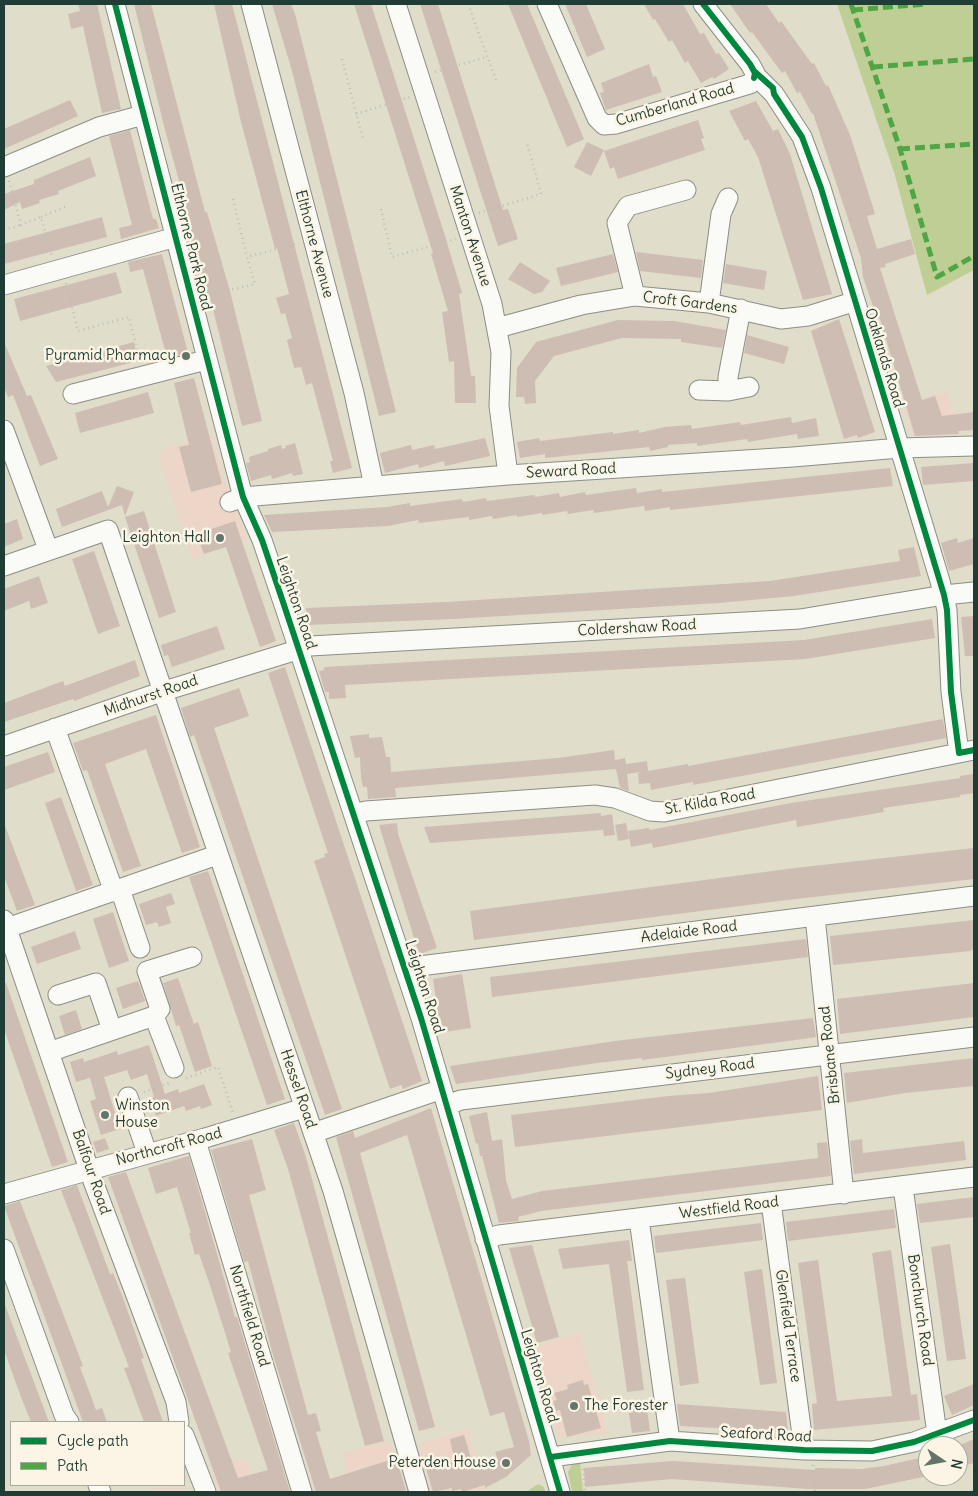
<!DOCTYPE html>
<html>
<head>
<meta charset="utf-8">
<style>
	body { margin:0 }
	#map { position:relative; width:978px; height:1496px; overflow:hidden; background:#e1ddcb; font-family:Delius,sans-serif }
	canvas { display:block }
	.frame { position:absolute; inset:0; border:5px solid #1f3d34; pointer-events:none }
	.legend { position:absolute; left:10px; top:1421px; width:175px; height:65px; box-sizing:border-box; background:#fcf5e5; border:1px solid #a4ab9e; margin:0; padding:6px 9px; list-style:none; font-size:15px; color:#1f3d34 }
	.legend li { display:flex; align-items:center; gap:10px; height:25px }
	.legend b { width:25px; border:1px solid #a4ab9e }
	.north { position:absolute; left:918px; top:1436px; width:50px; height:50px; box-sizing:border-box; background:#fcf5e5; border:1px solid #a4ab9e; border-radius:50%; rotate:102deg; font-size:14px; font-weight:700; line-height:20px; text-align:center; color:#1f3d34 }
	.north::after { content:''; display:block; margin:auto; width:18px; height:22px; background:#637569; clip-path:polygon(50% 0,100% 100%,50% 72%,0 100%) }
</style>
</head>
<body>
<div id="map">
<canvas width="978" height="1496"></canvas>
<div class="frame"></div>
<ul class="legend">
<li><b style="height:6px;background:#00873e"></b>Cycle path</li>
<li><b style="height:6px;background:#4fa644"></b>Path</li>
</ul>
<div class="north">N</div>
</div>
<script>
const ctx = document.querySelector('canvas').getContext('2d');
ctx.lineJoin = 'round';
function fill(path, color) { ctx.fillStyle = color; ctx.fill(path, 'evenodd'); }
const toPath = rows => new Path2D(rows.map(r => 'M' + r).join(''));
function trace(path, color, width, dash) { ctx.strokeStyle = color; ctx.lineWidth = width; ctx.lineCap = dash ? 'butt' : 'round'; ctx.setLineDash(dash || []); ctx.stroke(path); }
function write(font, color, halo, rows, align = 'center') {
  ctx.font = font + ' Delius,sans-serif'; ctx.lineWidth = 5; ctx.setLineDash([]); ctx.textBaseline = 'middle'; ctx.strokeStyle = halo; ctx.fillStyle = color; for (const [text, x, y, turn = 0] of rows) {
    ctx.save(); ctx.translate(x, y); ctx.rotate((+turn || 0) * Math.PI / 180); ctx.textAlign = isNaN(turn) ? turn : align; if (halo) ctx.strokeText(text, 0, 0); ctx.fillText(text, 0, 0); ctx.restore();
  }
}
fill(toPath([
	[947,391,958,432,912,435,903,405],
	[212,436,225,484,248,539,193,559,158,455,165,453,164,448],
	[579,1332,608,1434,558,1437,532,1348],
	[467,1429,485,1490,431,1492,418,1444],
	[389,1441,404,1492,314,1492,313,1490,347,1480,342,1453],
	[245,1458,257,1492,218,1492,210,1470],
	[184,1478,190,1492,146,1492,166,1485,184,1485]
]), '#edd6c8');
fill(toPath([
	[837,4,974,4,974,270,927,295,894,172],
	[580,1462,583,1492,572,1492,568,1472,572,1464],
	[538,1484,544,1487,545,1492,526,1492]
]), '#bece95');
fill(toPath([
	[78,4,97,4,121,109,102,113,83,26,71,29,68,14,80,11],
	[134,4,151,4,205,212,207,212,230,291,262,421,242,426,209,293,207,294,186,218,189,217,165,130],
	[214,4,232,4,352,468,333,473,330,461,333,461,312,383,306,385,301,367,294,368,287,340,292,338,285,313,281,314,276,298,289,294,277,248,275,249,241,122],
	[272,4,291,4,295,14,396,412,379,416,292,71],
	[354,4,371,4,445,236,462,293,459,294,471,376,475,376,476,403,455,403,454,361,449,362,442,312,448,311,431,254,433,253],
	[420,4,438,4,503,210,508,209,518,239,498,246],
	[508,4,527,4,584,139,567,147],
	[565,4,586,4,605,49,587,57],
	[644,4,683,4,700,34,704,33,716,54,719,53,729,69,714,79,712,77,701,83,688,61,685,63,672,40,669,42,655,19,653,20],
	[730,4,766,4,779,23,781,21,812,64,814,63,826,86,828,85,850,135,872,204,875,214,867,216,877,249,911,239,915,254,885,264,886,267,880,268,922,400,935,396,942,416,974,412,974,430,958,431,959,434,915,436,880,319,877,318,863,277,861,258,813,113,812,114,800,92,797,93,785,71,782,73,752,32,750,33],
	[649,64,653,77,656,76,662,92,606,110,600,93,604,92,601,83],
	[70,100,78,116,4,149,4,129],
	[756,101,773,131,778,129,790,154,832,294,803,300,758,157,748,139,745,141,729,111],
	[698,120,704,138,701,139,705,150,618,179,614,167,610,169,604,151],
	[130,130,153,219,156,219,159,228,121,239,119,228,132,225,109,136],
	[587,142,604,150,591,176,574,167],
	[90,157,96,176,58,191,59,194,39,200,40,203,22,209,20,202,4,210,4,194,34,184,34,180],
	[102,217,107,237,4,264,4,244],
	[636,252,703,260,701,278,640,271],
	[162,254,188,353,167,358,143,269,130,272,128,262],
	[613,254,618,272,561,286,556,268],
	[520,262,550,281,542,292,534,294,508,279],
	[726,264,767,271,764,290,723,283],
	[116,272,122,293,20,321,14,299],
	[839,319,875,432,858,438,857,435,844,439,811,331],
	[618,320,674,321,726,330,722,348,681,342,681,339,622,338,554,356,535,381,536,403,525,404,524,397,516,397,517,368,536,342],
	[747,335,789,347,784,364,744,353],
	[4,342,27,396,31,395,58,459,40,466,13,395,8,397,4,387],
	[134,342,138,361,56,382,46,366],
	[194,378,222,484,191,492,179,447,189,445,174,383],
	[148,392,154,413,80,433,75,413],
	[791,417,792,423,816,418,819,436,798,439,797,434,748,442,747,439,697,446,697,443,668,445,668,447,650,451,649,447,545,458,545,454,520,458,517,442,539,438,540,441,613,432,613,434,639,430,639,433,665,427,691,425,692,429,740,422,741,425],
	[485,438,490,456,445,466,444,461,419,468,418,464,385,473,380,453,411,445,412,450,434,445,435,449],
	[295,443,303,474,293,476,292,473,272,479,271,475,251,481,246,463,250,462,249,457,268,451,268,449,281,445,282,449,286,448,285,446],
	[974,463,974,481,923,485,921,467],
	[890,468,893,486,670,510,670,507,645,511,644,506,594,513,593,510,568,514,567,511,542,515,542,513,517,517,517,515,493,519,492,516,469,520,469,517,419,523,418,520,388,526,272,532,264,515,387,507,410,503,410,506,462,499,463,502,486,498,487,501,534,495,535,497,559,493,560,497,585,492,586,495,636,488,637,493,662,489,662,492],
	[117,486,134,492,125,516,122,505,62,527,56,509,102,491,108,507],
	[144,511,176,612,159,618,125,517],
	[17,519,23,539,4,547,4,524],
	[235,521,276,641,260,647,226,547,204,554,197,534],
	[957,538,958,543,974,538,974,564,949,571,941,543],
	[914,547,921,576,794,596,719,603,453,619,308,625,306,608,447,602,770,581,900,561,898,550],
	[94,551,120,626,98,634,72,559],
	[39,576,48,603,31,609,29,601,4,611,4,589],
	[974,616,974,656,965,656,961,617],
	[932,619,935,638,805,659,345,685,346,698,329,699,329,692,325,692,319,671,324,670,324,667,804,640],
	[217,626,225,649,172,667,168,655,164,656,161,645],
	[135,660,140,676,74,701,73,699,4,722,4,703,63,681,65,686],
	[285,667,422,1081,403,1089,401,1085,390,1089,314,861,325,857,324,854,328,853,268,673],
	[239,688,249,716,214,728,342,1109,325,1115,194,735,190,737,181,708],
	[156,715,200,847,182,853,146,749,105,764,141,866,123,872,87,770,83,771,73,743],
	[943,719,946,738,693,785,693,782,651,790,650,783,639,784,638,773,641,772,627,774,629,791,620,788,616,769,395,788,396,797,368,799,367,787,363,787,361,777,360,757,355,758,350,736,369,734,369,738,382,737,386,757,390,757,391,772,558,758,614,750,615,760,625,758,626,764,647,761,648,771,688,764,688,766],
	[48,752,55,772,4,790,4,767],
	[974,774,974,793,960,795,960,797,883,808,884,812,797,827,796,820,653,848,652,843,631,847,628,831,649,828,650,830,791,803,960,778,960,776],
	[61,797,93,885,76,891,45,803],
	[601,813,601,816,612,814,615,835,604,836,603,830,430,843,424,827],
	[4,823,35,905,17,911,4,876],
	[397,823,398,834,437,948,419,954,379,825],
	[626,823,629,839,618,841,615,825],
	[974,848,974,879,787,900,474,940,470,911,795,868],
	[208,871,285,1099,267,1105,189,877],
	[171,893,175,904,166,907,171,923,159,927,157,922,146,925,139,904],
	[113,912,129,961,109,968,93,919],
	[974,920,974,949,970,951,833,965,830,936],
	[75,931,81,949,37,964,31,947],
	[806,939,808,957,492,997,490,977],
	[462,974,471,1028,444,1032,438,1013,433,979],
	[178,978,194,1024,198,1022,212,1066,195,1072,179,1025,176,1026,163,983],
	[138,981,145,1001,123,1009,116,988],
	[4,983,6,983,68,1162,52,1167,4,1029],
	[974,983,974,1017,840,1034,837,999],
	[76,1010,82,1029,65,1035,59,1016],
	[813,1018,816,1037,803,1039,642,1060,642,1058,597,1063,456,1084,450,1066,615,1041],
	[149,1045,165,1094,178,1089,179,1093,204,1084,212,1105,201,1109,200,1106,186,1111,184,1106,156,1116,150,1099,154,1097,147,1074,131,1080,127,1070,104,1077,120,1129,101,1135,90,1101,96,1099,90,1078,76,1082,70,1062,83,1058,84,1062,117,1051,118,1055],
	[974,1058,974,1086,905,1093,847,1103,844,1073],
	[818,1076,822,1110,515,1147,511,1115,668,1096,709,1093],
	[431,1108,529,1441,531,1455,506,1477,485,1488,485,1485,462,1492,461,1489,452,1491,452,1488,433,1492,426,1468,454,1459,450,1439,464,1435,474,1468,498,1460,495,1452,514,1447,504,1412,490,1416,407,1135,360,1153,435,1427,419,1431,336,1137,353,1131,355,1138],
	[487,1112,492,1141,502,1139,506,1180,512,1199,542,1191,818,1158,817,1143,827,1142,831,1176,541,1211,518,1217,519,1221,499,1223,482,1156,480,1156,478,1143,476,1144,469,1116],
	[294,1123,305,1154,384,1441,365,1446,288,1169,274,1130],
	[105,1138,109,1149,97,1153,93,1142],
	[252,1139,266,1190,249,1195,308,1415,316,1413,321,1431,316,1432,330,1479,396,1458,406,1490,397,1492,316,1492,273,1355,248,1261,244,1262,211,1150],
	[862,1139,863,1153,964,1141,966,1160,854,1174,850,1141],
	[189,1156,235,1317,237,1317,290,1492,221,1492,108,1177,126,1172,238,1478,268,1470,228,1353,231,1352,209,1282,199,1254,195,1255,189,1233,191,1233,177,1187,156,1194,148,1168],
	[77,1185,110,1274,113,1273,123,1298,144,1358,141,1359,163,1422,144,1422,124,1368,129,1367,61,1190],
	[974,1197,974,1217,920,1223,917,1204],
	[20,1201,83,1366,80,1367,92,1399,96,1410,102,1408,107,1422,83,1422,75,1400,4,1206],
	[894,1209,896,1228,788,1241,786,1222],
	[761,1223,763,1240,656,1253,654,1236],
	[629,1240,632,1261,627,1261,644,1390,627,1392,609,1264,563,1269,558,1249],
	[950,1244,966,1359,947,1361,931,1247],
	[532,1245,559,1337,537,1343,509,1248],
	[891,1250,911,1395,917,1394,920,1420,814,1430,812,1404,817,1403,798,1263,818,1260,837,1401,892,1396,872,1253],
	[762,1269,777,1383,760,1385,744,1272],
	[685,1278,699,1383,680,1386,666,1280],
	[4,1305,5,1305,49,1422,31,1422,21,1397,4,1350],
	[583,1380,584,1385,588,1384,601,1428,567,1437,560,1410,556,1411,553,1401,557,1400,554,1393,568,1389,567,1385],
	[974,1384,974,1405,952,1415,944,1396],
	[627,1401,646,1402,650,1431,632,1433],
	[677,1404,786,1412,788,1432,680,1426],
	[974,1439,974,1463,958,1467,958,1446],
	[928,1456,928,1476,865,1489,809,1489,672,1479,585,1487,584,1468,673,1461,815,1470,815,1468,861,1469,884,1466]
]), '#cebdb2');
const minor = toPath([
	[115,4,243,497,262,540,283,602,421,1018,560,1492],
	[251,4,354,393,374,486],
	[396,4,492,304,501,352,499,406,508,475],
	[547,4,597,118,604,125,616,124,716,94,750,84,754,79,755,73,750,64,703,4],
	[755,75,774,94,802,137,821,188,940,581,947,610,951,692,959,753],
	[4,167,99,127,143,115],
	[4,285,176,237],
	[635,296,617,223,628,206,686,190],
	[709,303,721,214,728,198],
	[497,328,581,305,635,296,709,303,781,319,808,316,853,302],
	[699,390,728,391,749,387],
	[728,391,728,377,741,309],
	[73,394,206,360],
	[4,430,48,549],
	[230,502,243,497,508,475,793,457,900,448,974,446],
	[4,566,108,530,333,1191,419,1492],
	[55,728,114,892],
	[4,746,161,692,310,646,800,619,944,595,974,592],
	[355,814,366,811,595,795,615,798,650,811,664,812,974,750],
	[120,889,140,948],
	[815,917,844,1194],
	[4,920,93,1181,176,1402,179,1422],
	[7,928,217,855],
	[404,968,974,896],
	[58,995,96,983,112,1030],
	[154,1016,160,1009,147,971,192,957],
	[49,1052,154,1016,174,1068],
	[128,1097,147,1153],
	[447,1105,461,1100,974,1037],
	[313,1133,442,1089],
	[196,1141,302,1492],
	[903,1187,937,1434],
	[4,1194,205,1138,304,1108],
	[771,1202,804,1450],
	[639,1219,670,1441],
	[485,1239,499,1235,974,1177],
	[4,1249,64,1415,69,1422],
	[184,1435,206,1492],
	[551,1457,670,1441,804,1450,872,1451,914,1442,974,1420],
	[98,1485,101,1492]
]);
trace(minor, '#8c8e84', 21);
trace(toPath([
	[468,4,496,80],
	[342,59,363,139],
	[435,72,487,57],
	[356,114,410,97],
	[9,181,21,225,41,217,52,256],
	[233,199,247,257],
	[381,209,392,257,456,239],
	[479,213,541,194,527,143],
	[41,217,65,207],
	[4,230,21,225],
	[66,283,78,331,129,317,140,361],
	[208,295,255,284,247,257,299,243],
	[186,1078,218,1067,233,1113],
	[144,1092,169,1083],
	[813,1465,815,1492],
	[583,1469,585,1492],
	[966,1492,974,1489]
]), '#bcbeb9', 2.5, [1, 4]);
trace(minor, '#fafaf7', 19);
trace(toPath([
	[851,4,900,149,937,277,974,256],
	[853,10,927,4],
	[873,67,974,59],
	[900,149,974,144]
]), '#4fa644', 5, [10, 5]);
trace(toPath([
	[115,4,243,497,262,540,283,602,421,1018,560,1492],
	[703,4,750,64,755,73,754,78],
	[754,71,773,88,774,94,802,137,821,188,944,595,947,610,951,692,959,753,974,750],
	[551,1457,670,1441,804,1450,872,1451,914,1442,974,1420]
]), '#00873e', 6);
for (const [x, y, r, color] of [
	[186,356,5,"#637569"],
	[220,538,5,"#637569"],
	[105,1115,5,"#637569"],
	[574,1406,5,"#637569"],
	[506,1463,5,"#637569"]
]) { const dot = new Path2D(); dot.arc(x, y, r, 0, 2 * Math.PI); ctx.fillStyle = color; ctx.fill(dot); trace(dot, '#fcf5e5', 2); }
write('15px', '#1f3d34', '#fcf5e5', [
	["Cumberland Road",675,105,-16],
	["Manton Avenue",470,236,72],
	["Elthorne Avenue",314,244,75],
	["Elthorne Park Road",191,247,76],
	["Croft Gardens",690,303,7],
	["Oaklands Road",884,358,73],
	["Seward Road",571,471,-3],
	["Leighton Road",296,603,71],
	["Coldershaw Road",637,628,-3],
	["Midhurst Road",151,696,-19],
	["St. Kilda Road",710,802,-10],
	["Adelaide Road",689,932,-7],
	["Leighton Road",424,987,72],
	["Brisbane Road",830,1055,-96],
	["Sydney Road",710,1069,-7],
	["Hessel Road",298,1089,71],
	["Northcroft Road",169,1147,-15],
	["Balfour Road",91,1172,71],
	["Westfield Road",729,1208,-7],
	["Bonchurch Road",920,1310,82],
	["Northfield Road",249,1316,73],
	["Glenfield Terrace",788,1326,82],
	["Leighton Road",539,1376,73],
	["Seaford Road",766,1435,3]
]);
write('15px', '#1f3d34', '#fcf5e5', [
	["Pyramid Pharmacy",176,356],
	["Leighton Hall",210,538],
	["Winston",115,1106,"left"],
	["House",115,1123,"left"],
	["The Forester",584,1406,"left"],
	["Peterden House",496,1463]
], 'right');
</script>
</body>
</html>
